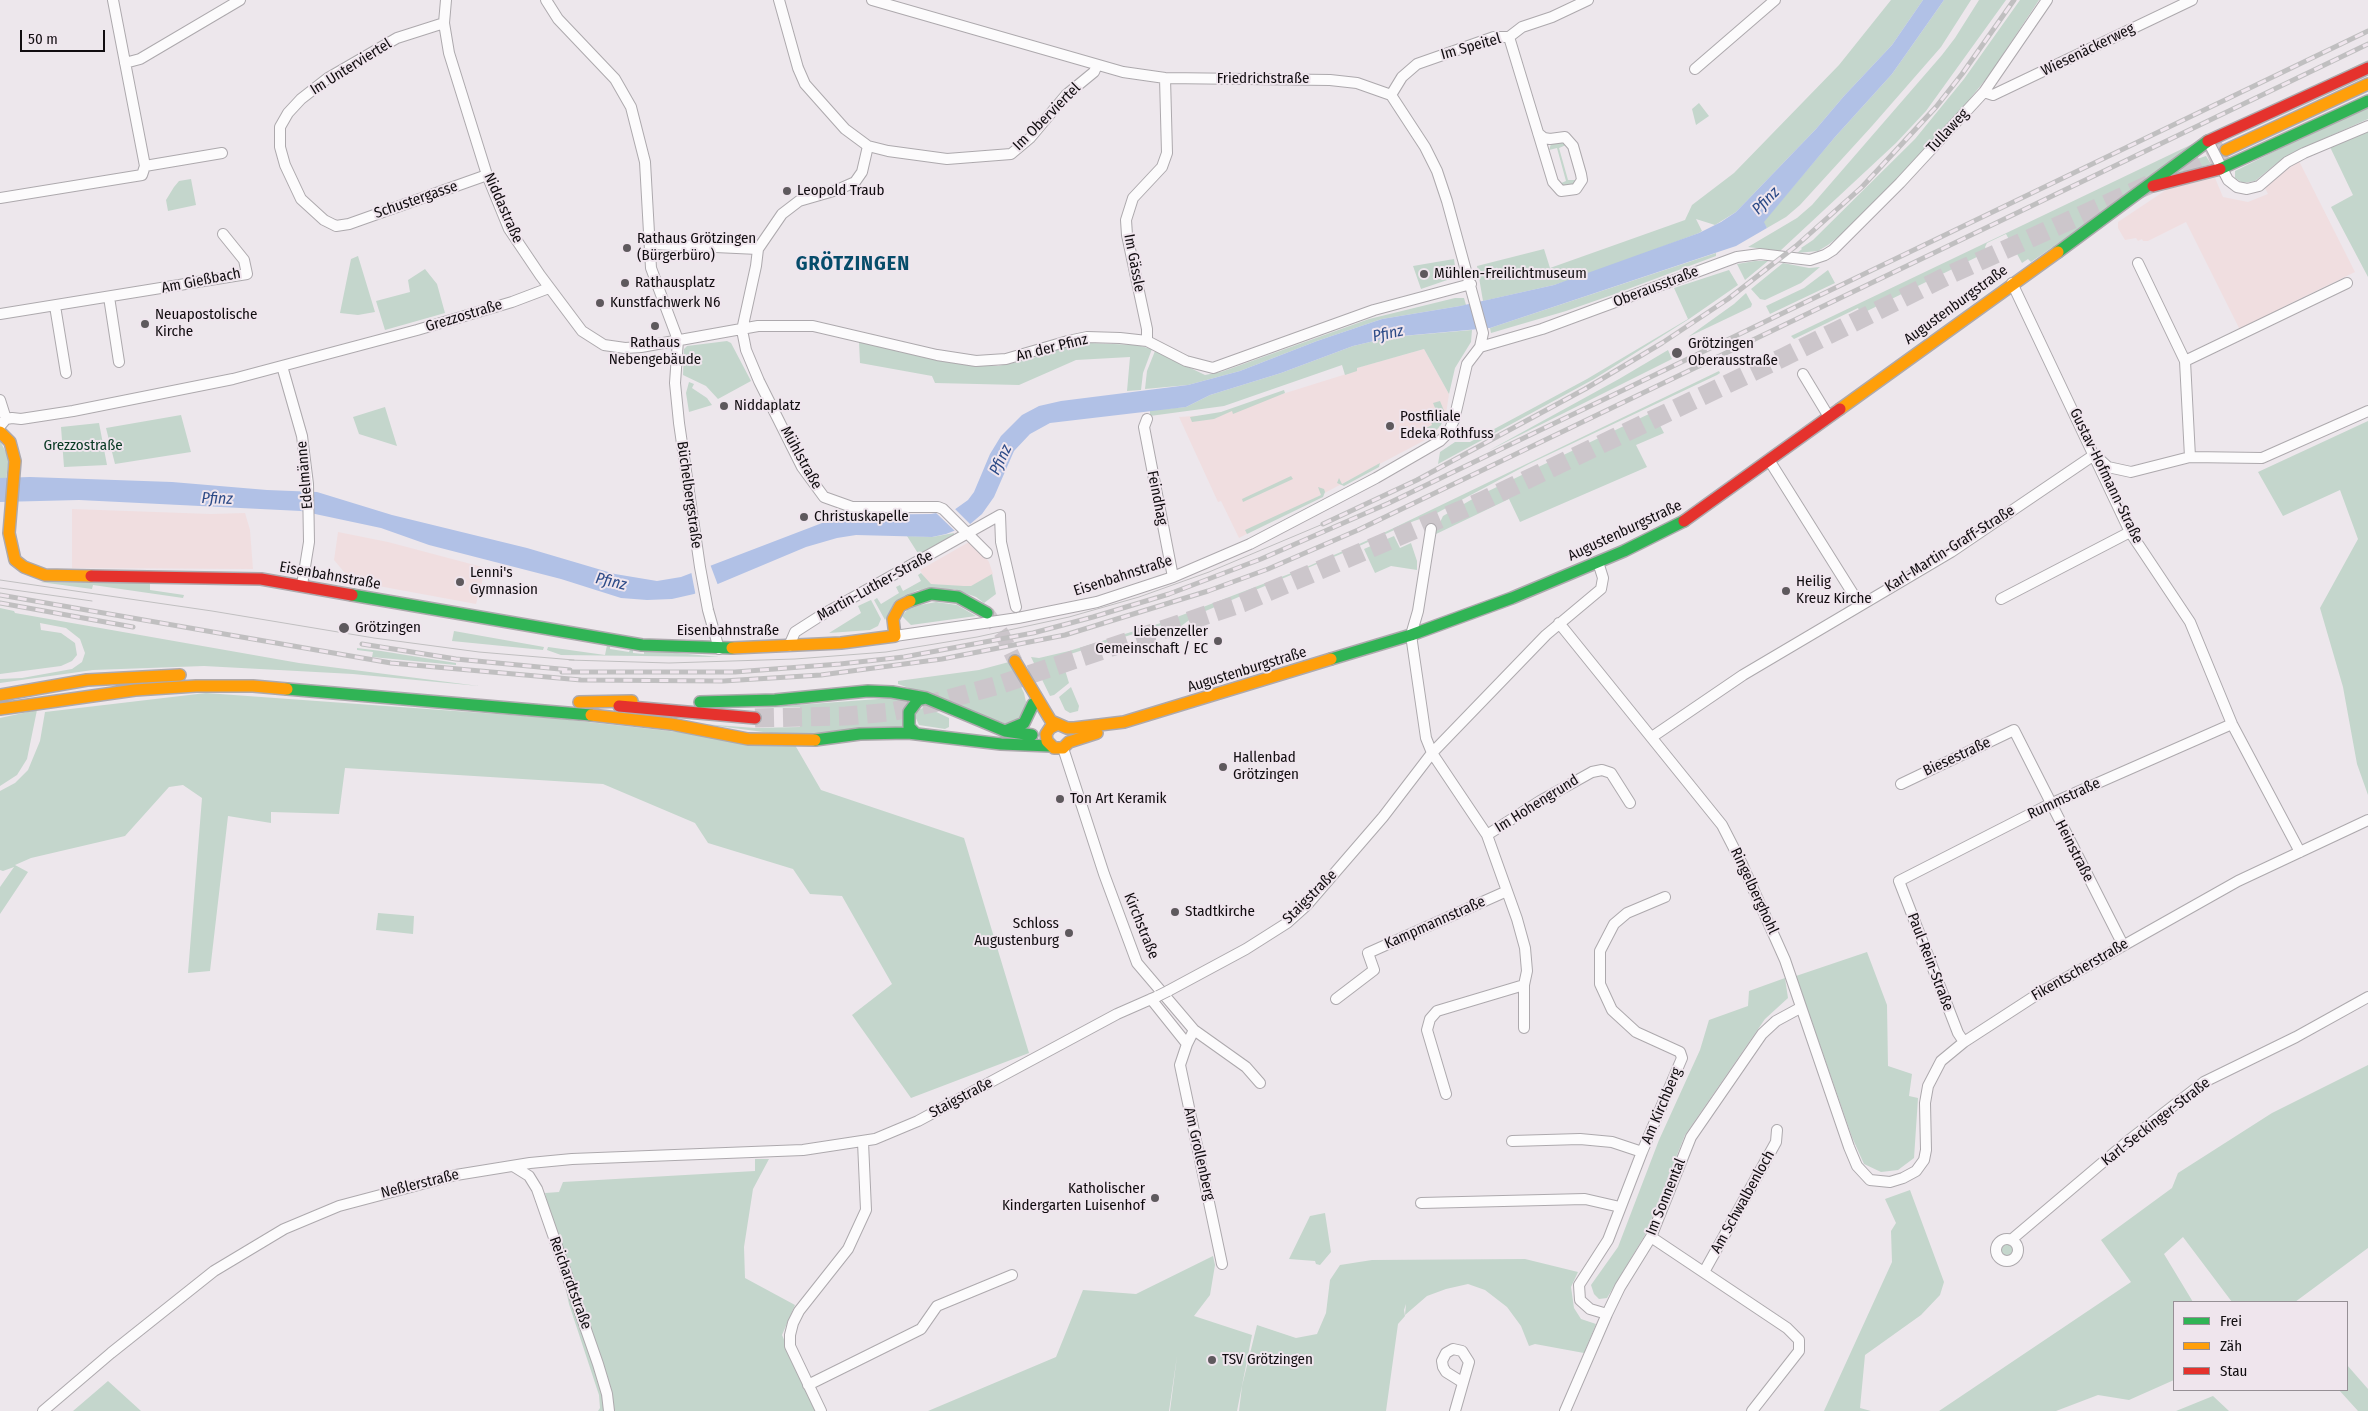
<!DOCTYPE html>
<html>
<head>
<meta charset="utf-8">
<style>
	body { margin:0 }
	#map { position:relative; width:2368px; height:1411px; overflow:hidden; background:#ede7ec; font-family:"Fira Sans Condensed",sans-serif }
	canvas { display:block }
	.legend { position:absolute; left:2173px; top:1301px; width:175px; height:90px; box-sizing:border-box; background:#efe5ed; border:1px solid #968f95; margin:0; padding:6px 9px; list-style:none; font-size:15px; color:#110d10 }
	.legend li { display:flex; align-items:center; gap:10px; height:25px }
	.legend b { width:25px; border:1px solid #968f95 }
	.scale { position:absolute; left:20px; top:30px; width:85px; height:22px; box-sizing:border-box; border:2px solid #110d10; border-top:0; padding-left:6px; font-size:15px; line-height:18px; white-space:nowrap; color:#110d10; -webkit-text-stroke:4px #efe5ed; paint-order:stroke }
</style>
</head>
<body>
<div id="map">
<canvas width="2368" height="1411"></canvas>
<ul class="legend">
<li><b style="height:6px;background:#30b455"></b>Frei</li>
<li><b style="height:6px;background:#ff9f0a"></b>Zäh</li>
<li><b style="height:6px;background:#e5322d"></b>Stau</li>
</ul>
<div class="scale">50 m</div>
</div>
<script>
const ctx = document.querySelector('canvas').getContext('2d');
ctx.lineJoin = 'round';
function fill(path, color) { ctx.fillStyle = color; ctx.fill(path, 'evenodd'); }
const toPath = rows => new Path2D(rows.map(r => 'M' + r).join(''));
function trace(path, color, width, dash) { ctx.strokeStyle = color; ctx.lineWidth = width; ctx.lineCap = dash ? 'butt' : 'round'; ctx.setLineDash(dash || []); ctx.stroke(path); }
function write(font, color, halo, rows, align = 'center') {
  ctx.font = font + ' "Fira Sans Condensed",sans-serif'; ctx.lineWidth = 4; ctx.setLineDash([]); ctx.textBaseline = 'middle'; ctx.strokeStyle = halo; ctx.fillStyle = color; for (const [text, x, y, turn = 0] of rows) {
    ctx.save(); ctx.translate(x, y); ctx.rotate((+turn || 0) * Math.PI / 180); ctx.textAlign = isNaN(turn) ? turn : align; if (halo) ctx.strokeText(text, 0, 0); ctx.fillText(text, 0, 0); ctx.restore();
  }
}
fill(toPath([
	[2299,161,2355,272,2283,307,2281,312,2240,330,2186,222,2148,241,2143,241,2142,239,2138,241,2136,238,2125,240,2118,228,2118,222,2169,188,2215,178,2223,197,2248,202,2268,194,2264,186],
	[1424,349,1449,394,1446,414,1437,431,1429,438,1239,538,1221,501,1218,502,1179,417,1209,415,1231,410,1356,371,1356,368],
	[72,509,211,514,245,513,250,530,253,569,72,568],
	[338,532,388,542,486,568,476,604,373,585,345,573,334,560],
	[969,542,983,554,989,562,993,574,970,587,928,584,920,570]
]), '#f0dee0');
fill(toPath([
	[1891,0,1923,0,1892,45,1844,96,1816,129,1736,212,1715,225,1696,219,1702,231,1699,233,1590,274,1554,285,1483,301,1477,266,1544,249,1550,268,1685,220,1692,205,1734,173,1839,65],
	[1944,0,1971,0,1941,47,1872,126,1800,205,1786,217,1767,228,1763,222,1835,137,1892,74],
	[1979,0,2006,0,1926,111,1896,143,1780,251,1748,247,1797,218,1812,205,1942,55,1955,38],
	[2020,0,2039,0,1990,74,1969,100,1858,221,1828,245,1818,251,1797,253,1802,249,1801,248,1813,240,1915,139,1964,79],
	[2368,60,2368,63,2243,121,2119,201,2031,262,2028,259,2022,263,2006,234,1987,243,1985,247,1987,252,1861,314,1858,308,1794,339,1791,336],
	[1699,103,1709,116,1696,125,1692,109],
	[2368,105,2368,119,2292,153,2277,163,2255,181,2243,183,2235,178,2235,171],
	[2368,131,2368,277,2331,207,2353,195,2330,147],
	[1561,142,1566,145,1559,148,1568,180,1577,180,1573,185,1565,187,1559,184,1566,181,1557,148,1549,150,1551,144],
	[2206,156,2211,164,2175,174,2188,162],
	[191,179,196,205,168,211,166,200,174,187,179,181],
	[1716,253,1716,256,1612,295,1566,311,1491,333,1490,328],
	[358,256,375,312,358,315,340,313,351,259],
	[1454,259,1456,274,1453,278,1421,289,1413,266],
	[1755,261,1768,261,1745,280,1737,264],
	[1783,263,1809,268,1820,267,1801,283,1765,300,1760,299,1751,289],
	[425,269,437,284,445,313,385,330,376,301,410,292,408,280],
	[1729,270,1738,285,1689,319,1594,379,1438,464,1440,452,1455,442,1470,442,1587,379,1688,319,1674,288],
	[1828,270,1835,283,1770,314,1766,306,1804,288],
	[1746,293,1752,304,1751,307,1688,337,1734,304],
	[1455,298,1464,298,1466,305,1382,319,1317,341,1240,371,1188,385,1145,389,1147,371,1155,351,1205,375,1221,372,1369,319],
	[1472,330,1471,342,1455,368,1449,394,1424,349,1357,368,1357,371,1345,375,1342,365,1224,406,1150,416,1150,410,1186,407,1210,395,1281,373,1353,346,1391,337],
	[727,341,731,343,751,381,718,399,706,386,683,375,684,349,687,346],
	[859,342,975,365,998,366,1027,360,1065,347,1090,343,1137,345,1152,349,1143,373,1141,390,1127,391,1130,357,1076,360,1019,385,935,383,932,376,860,363],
	[1668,350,1672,359,1488,451,1619,379],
	[1719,371,1720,373,1717,375,1529,464,1435,514,1414,521,1355,548,1196,615,1173,632,1169,634,1165,624,1061,657,1069,683,1054,695,1050,696,1031,657,1039,658,1069,651,1164,622,1302,569,1375,537],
	[689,382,694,384,692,388,707,398,712,405,689,412,686,393],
	[1284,390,1285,393,1233,414,1232,411,1214,419,1192,422,1190,417,1221,412],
	[1440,401,1445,413,1441,425,1429,438,1424,429,1432,425,1430,419,1438,415,1433,403],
	[385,407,397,446,359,434,353,417],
	[1653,412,1664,433,1636,445,1647,467,1520,522,1509,499,1434,535,1443,516,1476,497],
	[181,415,191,452,115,464,106,428],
	[2368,421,2368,795,2357,764,2343,687,2320,608,2358,539,2340,490,2283,516,2258,472],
	[99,423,107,465,64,467,61,427],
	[0,441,9,458,6,479,0,478],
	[1380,463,1379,467,1344,486,1337,483,1339,478,1342,484],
	[1291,476,1293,479,1243,502,1242,499],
	[1318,487,1324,489,1325,492,1323,497,1247,534,1245,530,1321,495],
	[954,533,954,536,919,555,907,536,932,537],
	[1394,536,1400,548,1411,543,1417,561,1417,570,1391,566,1375,573,1364,549],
	[921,573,931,584,964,586,971,586,992,574,996,594,984,603,976,597,954,589,918,590,895,601,885,620,874,600,877,598,881,604,899,593,896,587,900,585,903,591,921,581,918,575],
	[40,582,150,583,150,590,184,595,183,598,93,585,92,589],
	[871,600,881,619,878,626,870,630,829,633,861,613,858,606],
	[936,602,957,605,976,616,911,625,902,616,910,607],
	[0,608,14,611,15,613,299,663,479,686,353,674,204,666,93,670,0,683,0,679,22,678,72,669,82,662,85,653,80,639,66,628,40,623,41,630,61,633,75,643,77,655,72,661,61,666,0,674],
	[454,631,544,647,543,650,452,641],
	[607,645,610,646,610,649,629,652,630,649,633,650,633,653,644,654,644,650,720,657,561,655,547,650,548,647,605,655],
	[357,648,381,651,456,663,456,665,372,657,373,652,357,650],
	[1009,662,1024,693,1026,702,1022,715,1009,725,898,684,898,681,979,670],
	[1071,687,1079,706,1078,711,1070,713,1065,710,1059,697],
	[206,693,552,718,795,745,821,790,964,838,1029,1053,911,1098,852,1015,892,984,842,896,810,894,793,869,708,843,695,823,603,784,345,768,339,814,271,812,271,823,228,816,210,971,188,973,202,798,183,785,169,787,125,836,31,858,15,865,28,872,0,914,0,887,14,867,3,871,0,870,0,791,15,783,28,770,40,741,45,712],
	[906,697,902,728,801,737,703,724,755,728,800,727,800,707,755,708],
	[926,707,949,718,949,727,945,729,919,725,915,716,917,710],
	[37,710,27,759,17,775,0,786,0,718],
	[378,913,414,916,413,934,376,930],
	[1867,952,1887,1005,1888,1066,1912,1074,1909,1096,1918,1098,1914,1158,1898,1170,1881,1172,1864,1164,1852,1137,1796,976],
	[1785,978,1788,998,1765,1019,1685,1135,1645,1235,1607,1298,1599,1299,1594,1294,1591,1285,1618,1247,1659,1140,1700,1050,1709,1020,1748,1006,1749,991],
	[2368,1065,2368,1248,2295,1302,2232,1302,2183,1237,2164,1254,2193,1302,2174,1302,2174,1380,2129,1400,2098,1395,2056,1411,1939,1411,2131,1282,2101,1240,2172,1188,2178,1173,2272,1113],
	[755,1159,769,1159,753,1189,744,1247,745,1278,795,1305,782,1335,816,1411,598,1411,600,1408,599,1395,569,1304,545,1193,559,1192,563,1182,755,1171],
	[1910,1190,1944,1282,1940,1295,1921,1315,1865,1355,1860,1408,1871,1411,1824,1411,1892,1262,1891,1231,1896,1223,1885,1199],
	[1325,1213,1331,1252,1320,1265,1316,1264,1315,1261,1289,1259,1310,1216],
	'2000 1250a7 7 0 1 1 14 0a7 7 0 1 1-14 0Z',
	[1213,1256,1215,1265,1210,1295,1194,1316,1252,1335,1237,1411,1170,1411,1177,1356,1169,1411,928,1411,1056,1357,1083,1290,1136,1294],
	[1525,1259,1578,1272,1571,1287,1574,1308,1581,1319,1596,1324,1584,1353,1535,1344,1529,1346,1521,1326,1507,1307,1485,1290,1468,1284,1446,1289,1427,1296,1405,1315,1406,1304,1404,1310,1405,1316,1398,1324,1386,1411,1239,1411,1242,1386,1257,1325,1296,1338,1317,1334,1326,1313,1330,1280,1340,1265,1372,1260],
	[2347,1365,2368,1389,2368,1411,2358,1411,2339,1390,2347,1390],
	[108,1381,141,1411,73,1411],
	[2213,1396,2229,1411,2176,1411]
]), '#c4d6cc');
fill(toPath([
	[1923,0,1944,0,1892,74,1835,137,1764,222,1767,228,1736,246,1490,328,1391,337,1353,346,1281,373,1210,395,1186,407,1050,423,1030,434,1014,451,994,497,982,514,969,525,946,534,932,537,856,535,837,538,806,547,694,594,672,599,647,600,621,598,561,579,429,545,381,528,301,511,79,500,0,502,0,478,30,477,172,482,267,490,317,492,392,515,527,548,615,574,657,581,681,577,843,515,931,514,954,510,968,500,974,492,990,454,1001,436,1022,415,1039,406,1061,401,1188,385,1240,371,1317,341,1382,319,1460,306,1554,285,1699,233,1721,222,1736,212,1816,129,1844,96,1892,45]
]), '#b1c1e6');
fill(toPath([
	[953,507,971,525,956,532,935,512],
	[710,564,719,588,696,597,691,571]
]), '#ede7ec');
trace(toPath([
	[987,613,1002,634,1015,661]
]), '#ccc6cb', 15, [15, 8]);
trace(toPath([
	[755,718,846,716,890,712,933,703,999,685,1242,603,1482,501,1784,357,1951,274,2226,150]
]), '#ccc6cb', 19, [19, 9]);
const street = toPath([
	[446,0,444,23,449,53,487,175,509,229,540,275,582,331,604,345,625,348,641,347,758,326,813,326,937,355,976,361,1006,359,1068,341,1087,337,1120,338,1147,341,1186,361,1213,368,1374,310,1471,284],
	[546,0,558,19,615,79,631,107,645,162,651,268,678,340,675,383,679,423,700,567,708,610,719,649],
	[779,0,798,68,805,84,845,129,868,146,888,151,947,159,1011,154,1030,138,1066,95,1094,72,1097,65],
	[872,0,1123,72,1165,78,1330,80,1357,83,1391,95,1425,147,1437,171,1447,201,1483,333,1480,347,1467,364,1454,420,1448,433,1440,441,1376,478,1250,544,1173,577,1097,602,1018,618,895,636],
	[444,23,397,38,328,78,301,99,288,113,280,127,280,147,285,165,301,199,324,220,336,226,349,224,487,175],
	[1509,37,1553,182,1561,191,1576,189,1582,180,1581,174,1573,146,1565,137,1550,139,1544,138,1538,133],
	[125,63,140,59,240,0],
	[1695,69,1775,0],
	[1984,92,1993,95,2192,0],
	[1391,95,1402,77,1417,64,1494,37,1509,37,1522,27,1552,17,1588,0],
	[2208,141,2228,180,2237,187,2247,189,2259,186,2287,162,2304,153,2368,126],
	[868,146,862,172,855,182,837,190,799,201,782,214,758,249,756,266,742,330,746,350,759,381,802,467,824,497,852,507,938,507,943,509,987,553],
	[145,166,222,153],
	[0,198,142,175,145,166,113,0],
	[651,244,758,249],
	[2138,263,2185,361,2190,457],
	[2012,283,2130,532,2190,622,2232,724,2300,852],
	[109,297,119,362],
	[55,306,66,373],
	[0,314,247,274,244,260,223,234],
	[1147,341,1147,329,1127,235,1126,220,1133,198,1162,167,1167,153,1165,78],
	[1480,347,1542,329,1737,257,1760,254,1810,260,1825,255,1833,250,1900,183,1984,92,2047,0],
	[2185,361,2347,283],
	[282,366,302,436,308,484,309,542,302,585],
	[1803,374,1829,417],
	[0,400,6,419],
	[1147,419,1144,427,1173,577],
	[0,426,6,419,12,418,21,419,73,411,233,379,417,330,512,302,549,288],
	[2098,458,2108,467,2131,472,2190,457,2262,458,2368,411],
	[1769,460,1860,605],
	[1431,529,1418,611,1411,635,1426,738,1432,753,1487,835,1517,919,1525,948,1527,971,1524,985,1524,1028],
	[2001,599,2130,532],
	[1559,623,1722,825,1742,864,1785,960,1849,1147,1857,1166,1870,1180,1890,1182,1903,1178,1916,1171,1924,1160,1926,1150,1925,1103,1928,1086,1941,1061,1964,1042,2041,992,2238,881,2368,820],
	[789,646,795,632,820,616,1000,515,1001,542,1016,607],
	[1652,737,1743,675,1951,552,2094,455],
	[1063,748,1104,874,1137,963,1194,1030,1246,1067,1260,1083],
	[1901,784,2014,730,2123,945],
	[1487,835,1540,801,1592,772,1602,770,1611,773,1630,803],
	[1168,991,1246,949,1287,923,1307,905,1383,817,1432,753,1546,635,1601,589,1603,578,1598,562],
	[1151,999,1187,1044,1194,1030],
	[1336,999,1374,970,1368,953,1507,891],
	[1964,1042,1958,1033,1899,881,2050,804,2232,724],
	[1187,1044,1180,1065,1222,1264],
	[1446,1094,1427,1030,1430,1019,1437,1011,1524,985],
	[1512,1141,1580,1139,1612,1142,1642,1152],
	[513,1166,529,1176,537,1189,598,1364,607,1394,609,1411],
	[1421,1203,1585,1199,1620,1207],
	[1651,1237,1787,1328,1799,1340,1799,1351,1752,1411],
	'1996 1250a11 11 0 1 1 22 0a11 11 0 1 1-22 0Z',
	[2011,1240,2128,1141,2204,1082,2296,1037,2368,997],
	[1704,1272,1776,1142,1777,1130],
	[1607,1314,1590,1309,1580,1300,1579,1285,1608,1240,1642,1152,1682,1058,1680,1052,1636,1032,1612,1010,1600,984,1600,951,1614,924,1627,913,1665,897],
	[808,1385,921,1329,937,1306,1012,1275],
	[43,1411,111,1353,214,1271,284,1229,339,1206,456,1175,530,1163,572,1159,803,1150,875,1139,918,1121,1117,1014,1158,996],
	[821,1411,790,1346,790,1335,793,1323,799,1311,848,1249,866,1210,863,1142],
	[1455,1411,1469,1362,1462,1351,1453,1349,1446,1353,1442,1361,1443,1367,1446,1372,1462,1382],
	[1565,1411,1607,1314,1620,1287,1651,1237,1691,1137,1762,1034,1776,1021,1800,1008]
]);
const fast = toPath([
	[2220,169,2368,101],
	[2058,252,2208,141],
	[352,595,642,645,732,648],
	[910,601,931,594,958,597,987,613],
	[1331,659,1411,635,1512,598,1624,551,1684,521],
	[287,689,591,715],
	[700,702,775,700,868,691,892,692,926,698,1005,731,1032,735],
	[1005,731,1024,723,1033,704],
	[916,734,909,727,909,712,918,700,926,698],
	[815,740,860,734,908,733,1001,744,1050,746]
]);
const slow = toPath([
	[2226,150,2368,84],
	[1840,409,2058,252],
	[0,432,10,442,15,461,9,533,15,560,24,567,45,575,91,576],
	[732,648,841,643,895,636,893,619,900,606,910,601],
	[1015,661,1051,721,1067,728,1074,728,1124,722,1331,659],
	[0,695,87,680,180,675],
	[579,702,632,701],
	[0,709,135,690,196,686,253,686,287,689],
	[591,715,671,724,748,739,815,740],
	[1058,724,1050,728,1046,734,1047,741,1054,748,1063,748,1069,742,1097,733]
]);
const jam = toPath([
	[2208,141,2368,68],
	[2153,186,2220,169],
	[1684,521,1840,409],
	[91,576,261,579,352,595],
	[619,706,755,718]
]);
trace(street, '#ada9ad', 12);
trace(fast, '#ada9ad', 14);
trace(slow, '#ada9ad', 14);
trace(jam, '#ada9ad', 14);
trace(street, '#fcfbfc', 10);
trace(fast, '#30b455', 11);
trace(slow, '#ff9f0a', 11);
trace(jam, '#e5322d', 11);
trace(toPath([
	[0,580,212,611,374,638,479,652,574,660],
	[0,588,92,601],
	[569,660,669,663,795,659,886,652,977,637,1069,617,1139,597,1209,572,1323,524]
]), '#c0bfc0', 1);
const rail = toPath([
	[1323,524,1417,480,1585,389,1662,343,1728,299,1796,246,1862,187,1936,107,1962,74,2014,0],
	[0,595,391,663,581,680,723,681,821,675,942,659,1065,635,1208,591,1268,569,1358,530,2368,44],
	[0,603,133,627],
	[362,644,456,659,570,670],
	[562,672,735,672,840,664,904,657,1033,633,1093,617,1169,594,1261,559,1389,503,2368,31]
]);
trace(rail, '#c0bfc0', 5);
trace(rail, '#efe5ed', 3, [9]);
const streetBridge = toPath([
	[1158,996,1168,991]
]);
trace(streetBridge, '#ada9ad', 12, []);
trace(streetBridge, '#fcfbfc', 10);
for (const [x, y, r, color] of [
	[787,191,5,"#5e595d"],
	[627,248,5,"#5e595d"],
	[1424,274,5,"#5e595d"],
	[625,283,5,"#5e595d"],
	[600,303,5,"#5e595d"],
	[145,324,5,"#5e595d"],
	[655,326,5,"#5e595d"],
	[1677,353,6,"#5e595d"],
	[724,406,5,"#5e595d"],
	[1390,426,5,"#5e595d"],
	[804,517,5,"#5e595d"],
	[460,582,5,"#5e595d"],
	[1786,591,5,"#5e595d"],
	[344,628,6,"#5e595d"],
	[1218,641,5,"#5e595d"],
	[1223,767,5,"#5e595d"],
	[1060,799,5,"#5e595d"],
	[1175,912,5,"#5e595d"],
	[1069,933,5,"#5e595d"],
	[1155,1198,5,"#5e595d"],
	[1212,1360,5,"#5e595d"]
]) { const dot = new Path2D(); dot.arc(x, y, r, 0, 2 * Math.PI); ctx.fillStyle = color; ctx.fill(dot); trace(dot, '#efe5ed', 2); }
write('15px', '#110d10', '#efe5ed', [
	["Im Speitel",1471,47,-16],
	["Wiesenäckerweg",2088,50,-26],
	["Im Unterviertel",351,67,-32],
	["Friedrichstraße",1263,79],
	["Im Oberviertel",1047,117,-45],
	["Tullaweg",1948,131,-47],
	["Schustergasse",416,200,-19],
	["Niddastraße",503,208,66],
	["Im Gässle",1134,263,79],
	["Am Gießbach",201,281,-11],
	["Oberausstraße",1656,287,-21],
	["Augustenburgstraße",1956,305,-36],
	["Grezzostraße",464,316,-17],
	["An der Pfinz",1052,348,-14],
	["Mühlstraße",801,458,61],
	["Edelmänne",305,475,-95],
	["Gustav-Hofmann-Straße",2106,476,64],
	["Büchelbergstraße",689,495,82],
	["Feindhag",1157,498,79],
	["Augustenburgstraße",1625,531,-25],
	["Karl-Martin-Graff-Straße",1950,549,-32],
	["Eisenbahnstraße",330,576,10],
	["Eisenbahnstraße",1123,576,-18],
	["Martin-Luther-Straße",875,586,-29],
	["Eisenbahnstraße",728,631],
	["Augustenburgstraße",1247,670,-17],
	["Biesestraße",1957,757,-25],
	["Rummstraße",2064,799,-25],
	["Im Hohengrund",1537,804,-32],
	["Heinstraße",2074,851,63],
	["Ringelberghohl",1754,891,65],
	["Staigstraße",1310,897,-45],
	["Kampmannstraße",1435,923,-24],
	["Kirchstraße",1141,926,68],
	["Paul-Rein-Straße",1930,962,69],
	["Fikentscherstraße",2080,970,-30],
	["Staigstraße",961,1098,-28],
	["Am Kirchberg",1662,1106,-67],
	["Karl-Seckinger-Straße",2156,1122,-38],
	["Am Grollenberg",1199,1154,77],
	["Neßlerstraße",420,1184,-14],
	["Im Sonnental",1666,1197,-68],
	["Am Schwalbenloch",1743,1202,-61],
	["Reichardtstraße",570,1283,70]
]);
write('15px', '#110d10', '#efe5ed', [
	["Leopold Traub",797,191],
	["Rathaus Grötzingen",637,239],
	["(Bürgerbüro)",637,256],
	["Mühlen-Freilichtmuseum",1434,274],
	["Rathausplatz",635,283],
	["Kunstfachwerk N6",610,303],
	["Neuapostolische",155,315],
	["Kirche",155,332],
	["Rathaus",655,343,"center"],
	["Nebengebäude",655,360,"center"],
	["Grötzingen",1688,344],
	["Oberausstraße",1688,361],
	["Niddaplatz",734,406],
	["Postfiliale",1400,417],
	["Edeka Rothfuss",1400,434],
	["Christuskapelle",814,517],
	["Lenni's",470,573],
	["Gymnasion",470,590],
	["Heilig",1796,582],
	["Kreuz Kirche",1796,599],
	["Grötzingen",355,628],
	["Liebenzeller",1208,632,"right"],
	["Gemeinschaft / EC",1208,649,"right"],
	["Hallenbad",1233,758],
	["Grötzingen",1233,775],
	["Ton Art Keramik",1070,799],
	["Stadtkirche",1185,912],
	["Schloss",1059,924,"right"],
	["Augustenburg",1059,941,"right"],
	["Katholischer",1145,1189,"right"],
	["Kindergarten Luisenhof",1145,1206,"right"],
	["TSV Grötzingen",1222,1360]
], 'left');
write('15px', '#073822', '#efe5ed', [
	["Grezzostraße",83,446]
]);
write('italic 16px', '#2c4a87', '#efe5ed', [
	["Pfinz",1766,201,-45],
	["Pfinz",1388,334,-12],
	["Pfinz",1001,460,-64],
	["Pfinz",217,499,2],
	["Pfinz",611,582,13]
]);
ctx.letterSpacing = '1px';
write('bold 20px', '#064c6a', '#efe5ed', [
	["GRÖTZINGEN",853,264]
]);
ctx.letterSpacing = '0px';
</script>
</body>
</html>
